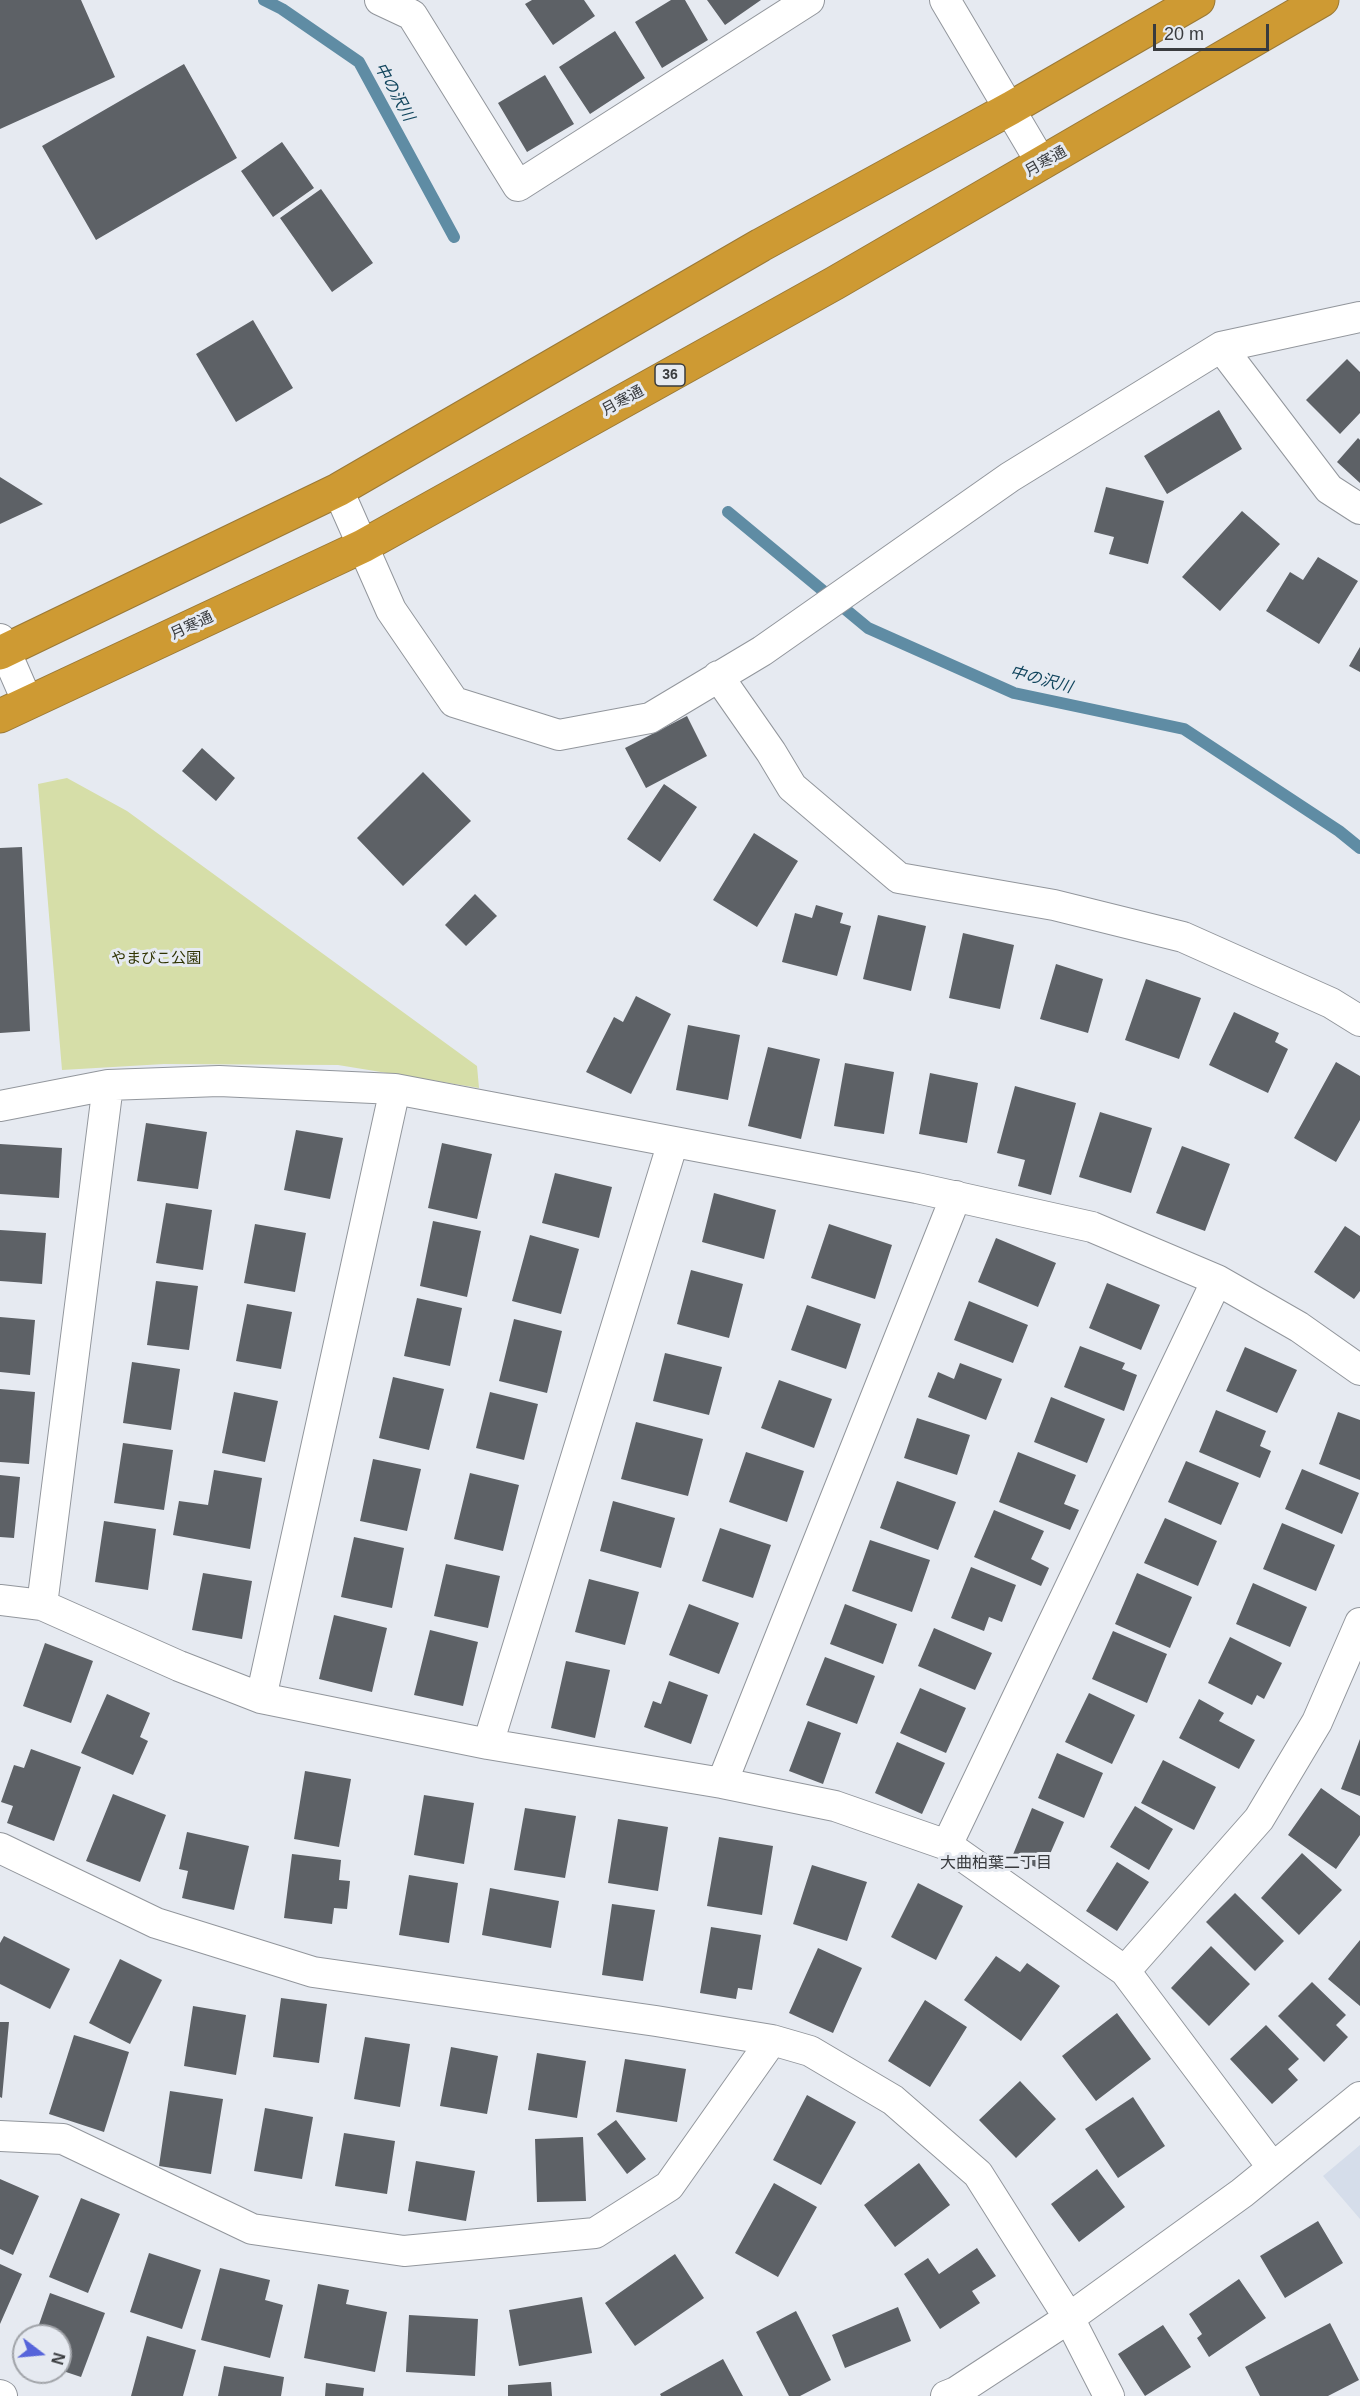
<!DOCTYPE html>
<html>
<head>
<meta charset="utf-8">
<style>
	body { margin:0 }
	#map { position:relative; width:1360px; height:2396px; overflow:hidden; background:#e6eaf1; font-family:Arial,sans-serif }
	canvas { display:block }
	.north { position:absolute; left:12px; top:2324px; width:60px; height:60px; box-sizing:border-box; background:#e6eaf1; border:2px solid #a1a4a9; border-radius:50%; rotate:106deg; font-size:16px; font-weight:700; line-height:24px; text-align:center; color:#393b3e }
	.north::after { content:''; display:block; margin:auto; width:21px; height:27px; background:#5664da; clip-path:polygon(50% 0,100% 100%,50% 72%,0 100%) }
	.scale { position:absolute; left:1153px; top:24px; width:116px; height:27px; box-sizing:border-box; border:3px solid #393b3e; border-top:0; padding-left:8px; font-size:18px; line-height:21px; white-space:nowrap; color:#393b3e; -webkit-text-stroke:4px #e6eaf1; paint-order:stroke }
</style>
</head>
<body>
<div id="map">
<canvas width="1360" height="2396"></canvas>
<div class="north">N</div>
<div class="scale">20 m</div>
</div>
<script>
const ctx = document.querySelector('canvas').getContext('2d');
ctx.lineJoin = 'round';
function fill(path, color) { ctx.fillStyle = color; ctx.fill(path, 'evenodd'); }
const toPath = rows => new Path2D(rows.map(r => 'M' + r).join(''));
function trace(path, color, width, dash) { ctx.strokeStyle = color; ctx.lineWidth = width; ctx.lineCap = dash ? 'butt' : 'round'; ctx.setLineDash(dash || []); ctx.stroke(path); }
function write(font, color, halo, rows, align = 'center') {
  ctx.font = font + ' Arial,"Noto Sans JP",sans-serif'; ctx.lineWidth = 6; ctx.setLineDash([]); ctx.textBaseline = 'middle'; ctx.strokeStyle = halo; ctx.fillStyle = color; for (const [text, x, y, turn = 0] of rows) {
    ctx.save(); ctx.translate(x, y); ctx.rotate((+turn || 0) * Math.PI / 180); ctx.textAlign = isNaN(turn) ? turn : align; if (halo) ctx.strokeText(text, 0, 0); ctx.fillText(text, 0, 0); ctx.restore();
  }
}
fill(toPath([
	[1360,2145,1360,2219,1323,2176]
]), '#d5ddea');
fill(toPath([
	[67,778,127,811,477,1066,479,1088,338,1065,164,1064,62,1070,38,784]
]), '#d6dea8');
trace(toPath([
	[264,0,282,9,359,62,454,237],
	[728,512,868,628,1014,693,1184,729,1339,831,1360,848]
]), '#5f8ca4', 12);
fill(toPath([
	[0,0,81,0,115,77,0,129],
	[532,0,584,0,595,16,553,45,525,4],
	[671,0,685,0,708,40,662,68,635,22],
	[707,0,761,0,725,25],
	[615,31,645,78,590,114,559,67],
	[184,64,237,158,96,240,42,146],
	[545,75,574,124,527,152,498,103],
	[282,142,314,188,273,217,241,171],
	[321,189,373,263,332,292,280,218],
	[253,320,293,388,236,422,196,354],
	[1347,359,1360,372,1360,413,1340,434,1306,400],
	[1219,410,1242,449,1167,494,1144,456],
	[1358,438,1360,440,1360,483,1337,462],
	[0,477,43,504,0,524],
	[1106,487,1164,501,1148,564,1109,554,1114,537,1094,532],
	[1242,511,1280,544,1220,611,1182,577],
	[1318,557,1358,581,1319,644,1266,611,1290,572,1303,580],
	[1360,647,1360,672,1349,666],
	[687,716,707,756,646,788,625,748],
	[202,748,235,778,216,801,182,771],
	[423,772,471,821,403,886,357,838],
	[664,784,697,807,660,862,627,839],
	[754,833,798,861,757,927,713,900],
	[22,847,30,1031,0,1033,0,848],
	[475,894,497,916,466,946,445,925],
	[816,905,843,913,840,923,851,926,837,976,782,962,795,913,812,918],
	[878,915,926,926,911,991,863,979],
	[963,933,1014,945,1000,1009,949,998],
	[1056,964,1103,979,1088,1033,1040,1019],
	[1146,979,1201,998,1179,1059,1125,1040],
	[636,996,671,1014,631,1094,586,1072,614,1017,623,1022],
	[1234,1012,1279,1033,1275,1042,1288,1049,1268,1093,1209,1065],
	[688,1025,740,1035,728,1100,676,1090],
	[768,1047,820,1059,801,1139,748,1126],
	[1336,1062,1360,1076,1360,1120,1336,1162,1294,1138],
	[845,1063,894,1072,884,1134,834,1126],
	[930,1073,978,1083,967,1143,919,1134],
	[1015,1086,1076,1103,1051,1195,1018,1186,1025,1160,997,1153],
	[1100,1112,1152,1128,1131,1193,1079,1177],
	[146,1123,207,1132,198,1189,137,1181],
	[296,1130,343,1138,330,1199,284,1190],
	[442,1143,492,1154,477,1219,428,1208],
	[0,1144,62,1148,59,1198,0,1194],
	[1182,1146,1230,1164,1205,1231,1156,1213],
	[555,1173,612,1187,599,1238,542,1223],
	[714,1193,776,1210,764,1259,702,1242],
	[166,1203,212,1210,203,1270,156,1263],
	[433,1221,481,1231,467,1297,420,1286],
	[255,1224,306,1233,295,1292,244,1283],
	[829,1224,892,1245,875,1299,811,1278],
	[1345,1226,1360,1236,1360,1291,1354,1299,1314,1272],
	[0,1230,46,1233,42,1284,0,1281],
	[530,1235,579,1249,561,1314,512,1301],
	[996,1238,1056,1263,1038,1307,978,1282],
	[691,1270,743,1284,729,1338,677,1324],
	[156,1281,198,1286,189,1350,147,1345],
	[1107,1283,1160,1305,1141,1350,1089,1328],
	[417,1298,462,1308,450,1366,404,1356],
	[969,1301,1028,1325,1013,1363,954,1340],
	[247,1304,292,1312,281,1369,236,1361],
	[807,1305,861,1324,846,1369,791,1350],
	[0,1317,35,1320,30,1375,0,1372],
	[514,1319,562,1331,547,1393,499,1381],
	[1080,1346,1125,1363,1122,1369,1137,1375,1124,1411,1064,1387],
	[1245,1347,1297,1370,1277,1413,1226,1391],
	[665,1353,722,1367,709,1415,653,1401],
	[132,1362,180,1369,171,1430,123,1423],
	[960,1363,1002,1379,986,1420,928,1397,938,1372,954,1379],
	[393,1377,444,1389,429,1450,379,1438],
	[779,1380,832,1399,814,1448,761,1428],
	[0,1389,35,1392,29,1464,0,1462],
	[234,1392,278,1401,265,1462,222,1453],
	[490,1392,538,1404,524,1460,476,1448],
	[1051,1397,1105,1419,1087,1463,1034,1442],
	[1216,1410,1266,1431,1260,1446,1271,1451,1260,1478,1199,1452],
	[1338,1412,1360,1420,1360,1480,1319,1464],
	[917,1418,970,1435,957,1475,904,1458],
	[636,1422,703,1439,688,1496,621,1479],
	[123,1443,173,1450,164,1510,114,1503],
	[746,1452,804,1471,787,1522,729,1502],
	[1018,1452,1076,1475,1064,1504,1079,1510,1070,1530,999,1502],
	[373,1459,421,1469,407,1531,360,1521],
	[1186,1461,1239,1483,1221,1525,1168,1502],
	[1302,1469,1359,1493,1342,1534,1285,1509],
	[214,1470,262,1478,250,1549,173,1535,179,1501,208,1505],
	[470,1473,519,1485,503,1551,454,1539],
	[0,1475,20,1477,14,1538,0,1537],
	[897,1481,956,1502,938,1550,880,1528],
	[613,1501,675,1518,661,1568,600,1551],
	[994,1510,1044,1531,1031,1559,1049,1568,1041,1586,974,1557],
	[1165,1518,1217,1541,1198,1586,1144,1563],
	[104,1521,156,1529,148,1590,95,1582],
	[1282,1523,1335,1545,1316,1591,1263,1569],
	[720,1528,771,1545,753,1598,702,1581],
	[354,1537,404,1548,392,1608,341,1597],
	[870,1540,930,1560,912,1612,852,1591],
	[446,1564,500,1576,488,1628,434,1616],
	[971,1567,1016,1585,1002,1622,989,1617,984,1631,951,1618],
	[203,1573,252,1581,242,1639,192,1630],
	[1137,1573,1192,1597,1170,1648,1115,1624],
	[589,1579,639,1592,625,1645,575,1632],
	[1253,1583,1307,1607,1290,1647,1236,1624],
	[689,1604,739,1623,719,1674,669,1655],
	[845,1604,897,1624,883,1664,830,1644],
	[334,1615,387,1628,372,1692,319,1679],
	[934,1628,992,1653,975,1690,918,1666],
	[430,1630,478,1642,463,1706,414,1695],
	[1113,1631,1167,1654,1147,1703,1092,1679],
	[1230,1637,1282,1663,1264,1699,1257,1695,1252,1705,1208,1683],
	[45,1643,93,1661,71,1723,23,1706],
	[825,1657,875,1676,857,1724,806,1705],
	[566,1661,610,1670,595,1738,551,1728],
	[669,1681,708,1695,691,1744,644,1727,653,1701,661,1704],
	[920,1688,966,1708,946,1753,900,1733],
	[1089,1693,1135,1715,1112,1764,1065,1742],
	[107,1694,150,1713,140,1737,148,1741,133,1775,81,1753],
	[1199,1699,1224,1713,1219,1721,1255,1740,1239,1769,1179,1738],
	[808,1721,841,1733,823,1784,789,1771],
	[1360,1739,1360,1796,1341,1789],
	[897,1742,945,1763,922,1814,875,1793],
	[31,1749,81,1767,54,1841,7,1823,13,1806,1,1802,14,1765,24,1768],
	[1057,1753,1103,1773,1084,1818,1038,1798],
	[1163,1760,1216,1787,1194,1830,1141,1803],
	[305,1771,351,1779,339,1847,294,1839],
	[1321,1788,1360,1816,1360,1835,1336,1869,1288,1835],
	[113,1794,166,1815,140,1882,86,1861],
	[424,1795,474,1803,464,1864,414,1855],
	[1135,1806,1173,1829,1149,1870,1110,1847],
	[525,1808,576,1816,565,1878,514,1870],
	[1032,1808,1064,1822,1043,1870,1012,1857],
	[618,1819,668,1827,658,1891,608,1883],
	[187,1832,249,1846,234,1910,182,1898,188,1871,179,1869],
	[719,1837,773,1846,762,1915,707,1906],
	[1302,1853,1342,1890,1299,1935,1261,1898],
	[292,1854,341,1860,339,1880,350,1881,347,1909,334,1908,332,1924,284,1918],
	[1117,1862,1149,1882,1117,1931,1086,1911],
	[812,1865,867,1882,847,1941,793,1924],
	[409,1875,458,1883,449,1943,399,1935],
	[918,1883,963,1906,936,1960,891,1937],
	[490,1888,559,1901,551,1948,482,1935],
	[1235,1893,1284,1941,1255,1971,1206,1922],
	[612,1904,655,1910,643,1981,602,1975],
	[711,1927,761,1935,752,1990,738,1988,736,1999,700,1993],
	[4,1936,70,1969,50,2009,0,1984,0,1943],
	[1360,1940,1360,2006,1328,1979],
	[1211,1946,1250,1984,1209,2026,1171,1988],
	[818,1948,862,1968,833,2033,789,2013],
	[996,1956,1020,1972,1027,1963,1060,1986,1021,2041,964,2000],
	[120,1959,162,1980,130,2044,89,2023],
	[1312,1982,1346,2015,1336,2025,1348,2037,1324,2062,1278,2016],
	[281,1998,327,2004,319,2063,273,2057],
	[925,2000,967,2027,930,2087,888,2061],
	[193,2006,246,2015,236,2075,184,2066],
	[1117,2013,1151,2059,1096,2101,1062,2056],
	[0,2022,9,2022,2,2098,0,2097],
	[1266,2025,1299,2059,1288,2069,1298,2080,1272,2104,1230,2059],
	[74,2035,129,2052,104,2132,49,2114],
	[365,2037,410,2044,400,2107,354,2099],
	[451,2047,498,2056,487,2114,440,2106],
	[537,2053,586,2061,577,2118,528,2110],
	[625,2059,686,2069,677,2122,616,2112],
	[1020,2081,1056,2119,1016,2158,979,2120],
	[170,2091,223,2099,211,2174,159,2166],
	[807,2095,856,2122,821,2185,773,2160],
	[1133,2097,1165,2146,1118,2178,1085,2129],
	[265,2108,313,2117,302,2179,254,2171],
	[616,2120,646,2159,627,2174,597,2134],
	[344,2133,395,2141,387,2194,335,2186],
	[583,2137,586,2201,537,2202,535,2139],
	[416,2161,475,2171,466,2221,408,2211],
	[919,2163,950,2205,895,2247,864,2205],
	[1097,2169,1125,2207,1079,2242,1051,2204],
	[0,2179,39,2196,13,2255,0,2249],
	[774,2183,817,2207,778,2277,735,2253],
	[81,2198,120,2214,88,2293,49,2277],
	[1318,2221,1343,2263,1285,2298,1260,2256],
	[977,2248,996,2276,972,2291,980,2303,940,2329,904,2274,928,2258,939,2274],
	[149,2253,201,2270,182,2329,130,2312],
	[675,2254,704,2298,635,2346,605,2303],
	[0,2264,22,2274,0,2324],
	[220,2268,270,2280,265,2300,283,2305,270,2358,201,2340],
	[1239,2279,1266,2318,1209,2357,1197,2338,1202,2334,1189,2314],
	[318,2284,349,2290,346,2304,387,2312,375,2372,304,2358],
	[50,2293,105,2313,81,2377,60,2370,60,2336,35,2336],
	[582,2297,592,2353,519,2366,509,2310],
	[898,2307,911,2341,845,2368,832,2335],
	[796,2311,831,2380,800,2396,789,2396,756,2332],
	[409,2315,478,2319,475,2376,406,2372],
	[1330,2323,1359,2380,1328,2396,1260,2396,1245,2367],
	[1163,2325,1191,2367,1145,2396,1118,2354],
	[147,2336,196,2350,183,2396,131,2396],
	[723,2359,743,2396,661,2396,660,2394],
	[224,2366,284,2377,281,2396,218,2396],
	[551,2382,552,2396,508,2396,508,2385],
	[326,2383,364,2388,363,2396,325,2396]
]), '#5d6166');
const street = toPath([
	[380,0,412,15,518,186,809,0],
	[945,0,1042,164],
	[1221,347,1329,489,1360,509],
	[338,490,391,610,454,702,559,735,650,718,762,651,1010,477,1221,347,1360,317],
	[0,639,28,703],
	[718,676,771,752,792,787,899,878,1054,905,1183,937,1331,1003,1360,1021],
	[0,1106,108,1085,219,1081,395,1089,917,1188,1092,1227,1217,1280,1299,1327,1360,1370],
	[0,1600,42,1605,179,1666,261,1698,488,1744,722,1783,835,1806,947,1845,1125,1971,1273,2168],
	[42,1605,108,1085],
	[261,1698,395,1089],
	[488,1744,673,1142],
	[722,1783,956,1196],
	[947,1845,1217,1280],
	[0,1848,156,1923,313,1972,656,2021,772,2040,810,2051,893,2100,978,2174,1069,2318,1109,2396],
	[1125,1971,1259,1819,1317,1722,1360,1623],
	[0,2136,63,2139,252,2229,404,2251,595,2233,669,2186,772,2040],
	[0,2395,2,2396],
	[946,2396,956,2392,1069,2318,1242,2193,1360,2097]
]);
const highway = toPath([
	[0,653,338,490,761,245,1011,108,1198,0],
	[0,716,363,546,835,283,1322,0]
]);
trace(street, '#92969c', 32);
trace(highway, '#9a7937', 35);
trace(street, '#fff', 30);
trace(highway, '#ce9a33', 33);
for (const [x, y, w] of [
	[670,375,30]
]) { const box = new Path2D(); box.roundRect(x - w / 2, y - 11, w, 22, 4.5); ctx.fillStyle = '#e6eaf1'; ctx.fill(box); trace(box, '#393b3e', 1.5); }
write('bold 14px', '#393b3e', null, [
	["36",670,375]
]);
write('15px', '#393b3e', '#e6eaf1', [
	["月寒通",1046,162,-30],
	["月寒通",623,401,-29],
	["月寒通",192,626,-25]
]);
write('15px', '#2f3302', '#e6eaf1', [
	["やまびこ公園",156,959]
]);
write('italic 16px', '#12465e', '#e6eaf1', [
	["中の沢川",394,92,61],
	["中の沢川",1041,680,15]
]);
write('16px', '#393b3e', '#e6eaf1', [
	["大曲柏葉二丁目",996,1864]
]);
</script>
</body>
</html>
